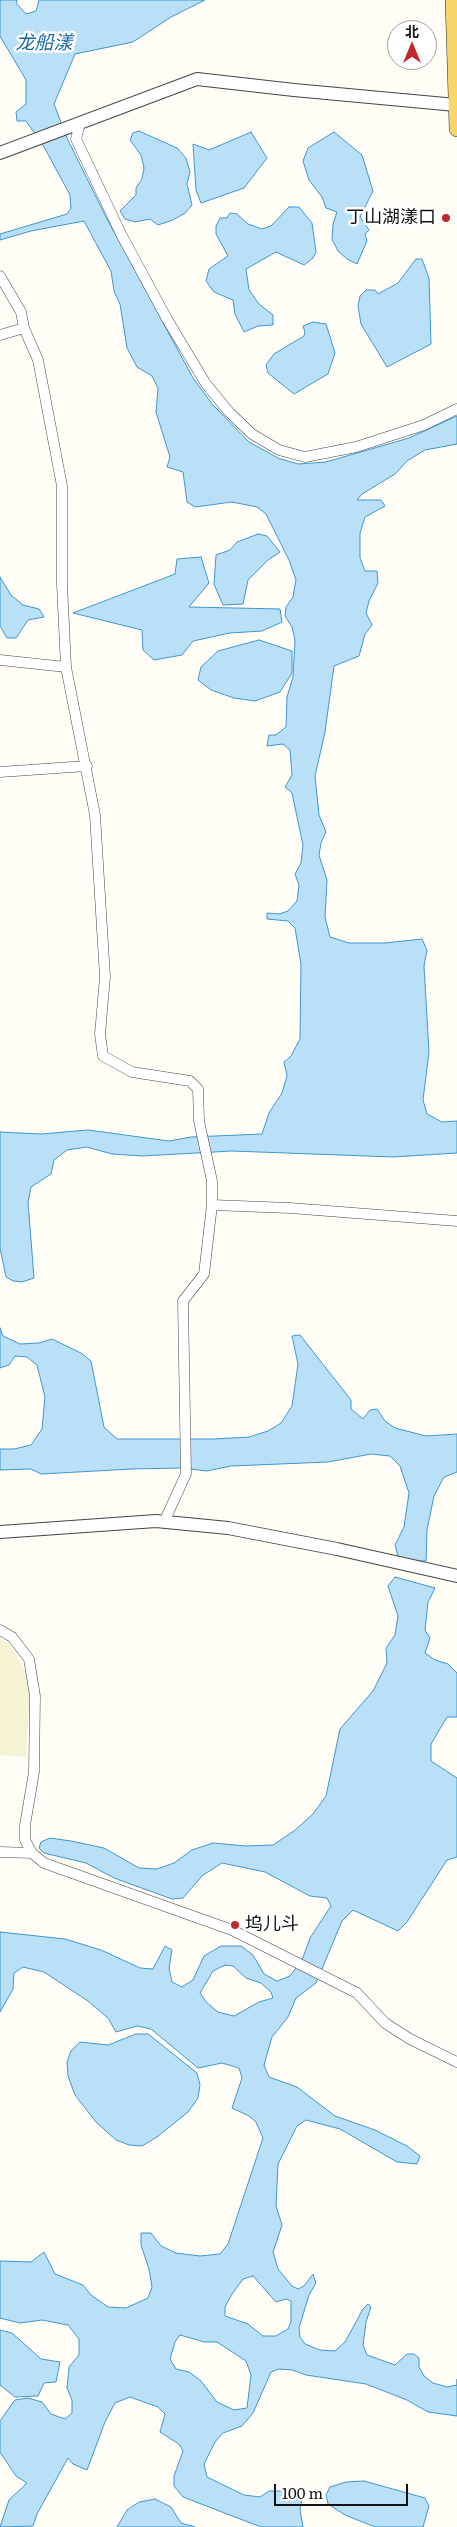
<!DOCTYPE html>
<html>
<head>
<meta charset="utf-8">
<style>
	body { margin:0 }
	#map { position:relative; width:457px; height:2527px; overflow:hidden; background:#fffdf5; font-family:Literata,"Noto Sans SC",serif }
	canvas { display:block }
	.north { position:absolute; left:387px; top:20px; width:50px; height:50px; box-sizing:border-box; background:#fff; border:1px solid #a0a0a0; border-radius:50%; rotate:0deg; font-size:14px; font-weight:700; line-height:20px; text-align:center; color:#111 }
	.north::after { content:''; display:block; margin:auto; width:18px; height:22px; background:#c4262e; clip-path:polygon(50% 0,100% 100%,50% 72%,0 100%) }
	.scale { position:absolute; left:274px; top:2484px; width:134px; height:22px; box-sizing:border-box; border:2px solid #111; border-top:0; padding-left:6px; font-size:15px; line-height:18px; white-space:nowrap; color:#111; -webkit-text-stroke:4px #fff; paint-order:stroke }
</style>
</head>
<body>
<div id="map">
<canvas width="457" height="2527"></canvas>
<div class="north">北</div>
<div class="scale">100 m</div>
</div>
<script>
const ctx = document.querySelector('canvas').getContext('2d');
ctx.lineJoin = 'round';
function fill(path, color) { ctx.fillStyle = color; ctx.fill(path, 'evenodd'); }
const toPath = rows => new Path2D(rows.map(r => 'M' + r).join(''));
function trace(path, color, width, dash) { ctx.strokeStyle = color; ctx.lineWidth = width; ctx.lineCap = dash ? 'butt' : 'round'; ctx.setLineDash(dash || []); ctx.stroke(path); }
function write(font, color, halo, rows, align = 'center') {
  ctx.font = font + ' Literata,"Noto Sans SC",serif'; ctx.lineWidth = 5; ctx.setLineDash([]); ctx.textBaseline = 'middle'; ctx.strokeStyle = halo; ctx.fillStyle = color; for (const [text, x, y, turn = 0] of rows) {
    ctx.save(); ctx.translate(x, y); ctx.rotate((+turn || 0) * Math.PI / 180); ctx.textAlign = isNaN(turn) ? turn : align; if (halo) ctx.strokeText(text, 0, 0); ctx.fillText(text, 0, 0); ctx.restore();
  }
}
fill(toPath([
	[0,1639,10,1645,25,1671,30,1692,26,1757,0,1755]
]), '#f6f3d4');
const water = toPath([
	[0,0,17,0,16,3,26,14,36,11,39,0,205,0,171,17,133,42,75,54,54,104,67,138,106,217,193,378,213,405,249,442,278,458,298,464,326,462,409,438,457,416,457,444,425,450,407,461,395,474,362,494,357,500,381,500,385,506,365,517,360,533,360,558,365,571,377,571,378,583,369,601,366,613,372,625,365,634,359,656,334,666,325,732,315,776,319,815,326,832,321,843,319,855,327,880,325,917,330,937,349,943,385,943,422,939,427,950,424,966,429,1052,423,1100,427,1114,442,1122,457,1121,457,1153,393,1157,232,1151,142,1156,112,1154,87,1147,67,1150,54,1160,51,1174,31,1187,28,1202,34,1278,22,1282,13,1281,6,1277,0,1248,0,1132,41,1134,88,1130,169,1141,191,1137,262,1134,269,1113,282,1093,287,1076,284,1062,291,1056,300,1039,301,964,295,928,288,921,267,919,267,913,279,914,288,911,297,901,299,885,295,874,301,863,303,845,292,793,285,787,292,775,290,750,283,744,267,746,269,735,276,735,286,727,287,697,293,677,295,640,292,627,285,616,286,607,293,597,296,580,289,560,266,514,257,507,232,502,195,507,187,502,183,472,167,467,170,457,156,412,158,388,152,376,137,367,127,348,120,304,114,291,111,271,84,221,31,231,0,240,0,234,67,214,71,208,70,195,43,145,26,121,17,121,16,112,26,104,26,80,0,36,0,0],
	[139,131,177,148,186,158,190,172,187,184,192,205,185,213,173,220,158,225,150,219,135,222,125,219,120,211,136,195,136,188,142,179,144,168,141,155,130,140,133,133,139,131],
	[251,132,267,158,244,188,201,203,196,190,193,144,209,150,251,132],
	[334,132,362,155,373,191,360,217,369,230,365,234,367,241,357,264,347,259,338,251,332,239,333,224,337,212,326,208,322,197,309,180,303,161,308,148,334,132],
	[289,207,299,207,312,223,316,252,313,258,304,265,276,252,246,269,249,290,259,304,273,315,273,325,258,326,244,332,235,314,233,300,214,292,206,281,209,269,228,256,216,234,216,226,220,218,227,218,230,213,237,214,248,224,262,229,271,226,289,207],
	[416,259,422,259,429,278,431,344,387,367,361,324,358,306,360,296,366,290,375,290,378,294,398,283,416,259],
	[313,322,326,324,335,353,328,374,294,394,268,373,266,365,274,354,304,336,305,332,303,326,313,322],
	[258,534,267,536,280,552,268,560,248,580,243,604,223,605,214,584,216,555,230,550,237,542,258,534],
	[201,557,209,583,189,607,280,609,282,622,262,631,230,633,193,641,182,655,154,660,143,650,142,630,73,613,175,574,177,559,201,557],
	[0,577,11,595,23,605,39,609,44,617,28,620,16,638,7,638,0,626,0,577],
	[259,640,292,651,292,673,280,692,255,701,234,698,211,690,198,680,201,667,218,651,259,640],
	[0,1328,3,1336,20,1344,39,1343,52,1339,81,1353,91,1361,104,1427,117,1439,214,1439,249,1437,268,1431,281,1423,292,1406,298,1364,292,1336,300,1335,351,1400,351,1409,363,1419,370,1410,377,1409,385,1421,395,1428,426,1436,457,1434,457,1472,444,1477,434,1496,427,1530,426,1561,412,1561,398,1556,395,1545,404,1527,409,1493,400,1466,390,1456,371,1454,328,1462,231,1466,207,1471,181,1468,132,1469,41,1474,31,1469,0,1470,0,1449,14,1449,31,1445,42,1429,45,1397,37,1365,27,1357,15,1356,9,1365,0,1368,0,1328],
	[395,1577,435,1588,428,1602,425,1630,430,1638,425,1653,435,1660,448,1664,457,1673,457,1717,447,1717,431,1744,431,1761,457,1778,457,1857,447,1860,407,1922,398,1931,353,1910,342,1921,316,1983,296,1998,288,2017,272,2037,264,2065,269,2077,297,2087,335,2116,375,2130,407,2146,420,2156,417,2164,397,2162,340,2129,306,2120,297,2126,278,2164,276,2206,282,2225,273,2252,278,2269,292,2286,298,2289,304,2286,313,2274,316,2283,309,2295,299,2328,300,2337,305,2344,320,2350,335,2351,345,2342,363,2309,368,2304,371,2307,366,2322,363,2345,367,2355,395,2365,407,2354,414,2354,419,2358,419,2367,424,2376,433,2383,447,2387,457,2385,457,2379,457,2416,428,2412,407,2400,366,2384,306,2375,292,2370,279,2369,271,2372,253,2413,242,2426,223,2433,215,2442,204,2464,207,2477,244,2495,260,2497,269,2491,296,2491,303,2495,300,2510,303,2527,261,2527,183,2497,174,2486,174,2476,183,2451,179,2444,160,2432,165,2414,158,2407,130,2397,115,2403,105,2422,87,2470,73,2464,68,2458,37,2514,33,2526,0,2527,9,2500,27,2483,16,2476,0,2452,0,2421,15,2400,28,2398,42,2402,51,2414,65,2419,72,2413,72,2400,67,2388,69,2367,79,2355,79,2339,68,2325,42,2320,20,2323,0,2318,0,2261,31,2262,44,2252,55,2274,83,2285,91,2295,108,2307,126,2308,148,2298,152,2287,149,2269,141,2245,141,2233,151,2233,161,2246,176,2253,200,2256,220,2254,228,2244,263,2138,256,2122,249,2116,232,2108,242,2078,239,2068,222,2063,198,2068,151,2029,137,2026,116,2032,108,2018,88,2001,44,1972,23,1967,14,1973,13,1989,0,2012,0,1932,65,1939,101,1950,140,1968,153,1969,165,1946,172,1950,169,1968,172,1982,182,1987,193,1980,204,1956,221,1946,241,1946,253,1955,264,1974,277,1981,290,1976,302,1960,310,1938,331,1906,327,1898,310,1896,265,1872,222,1863,203,1875,183,1898,172,1899,114,1878,86,1863,44,1853,39,1848,41,1842,50,1838,71,1841,104,1848,139,1868,157,1869,174,1863,192,1850,213,1843,246,1846,273,1845,294,1831,313,1814,326,1796,340,1729,373,1691,387,1663,386,1648,395,1635,398,1616,388,1586,395,1577],
	[225,1965,233,1966,246,1978,261,1983,271,1992,273,1998,259,2002,234,2016,218,2012,206,2002,200,1993,213,1971,225,1965],
	[253,2276,276,2302,286,2299,291,2301,291,2322,288,2329,276,2336,263,2336,248,2324,225,2316,225,2307,232,2294,243,2279,253,2276],
	[180,2335,204,2342,217,2342,246,2361,251,2375,247,2408,234,2410,217,2402,201,2381,189,2372,176,2369,170,2359,175,2342,180,2335],
	[136,2034,148,2034,197,2073,200,2085,198,2098,188,2112,157,2137,142,2146,129,2145,116,2140,96,2122,75,2095,68,2076,67,2062,71,2051,80,2042,108,2045,136,2034],
	[0,2330,12,2333,41,2359,60,2362,56,2382,44,2383,38,2396,15,2397,0,2385,0,2330],
	[364,2481,425,2498,429,2506,423,2527,375,2527,345,2515,328,2504,326,2495,330,2487,346,2482,364,2481],
	[155,2499,171,2507,181,2523,195,2527,117,2527,127,2510,139,2502,155,2499]
]);
fill(water, '#b9e0f7');
trace(water, '#3f96cf', 1);
const minor = toPath([
	[80,123,76,139,121,234,167,319,206,384,229,412,252,434,279,450,305,457,356,447,424,425,457,409],
	[0,276,21,312,24,328,38,360,62,486,62,584,66,667,95,815,105,977,100,1034,103,1056,132,1072,190,1081,198,1089,199,1121,212,1181,212,1205,204,1274,183,1301,186,1474,164,1522],
	[0,335,24,328],
	[0,660,66,667],
	[0,772,87,766],
	[212,1205,290,1208,457,1221],
	[0,1630,12,1637,29,1659,35,1696,34,1772,25,1825,25,1840,32,1853,44,1863,232,1930,357,1993,385,2023,410,2039,457,2062],
	[0,1852,32,1853]
]);
const tertiary = toPath([
	[0,153,197,79,294,90,456,105],
	[0,1532,156,1521,228,1528,337,1549,457,1576]
]);
const primary = toPath([
	[453,0,457,129]
]);
trace(minor, '#444', 11);
trace(tertiary, '#444', 14);
trace(primary, '#222', 16);
trace(minor, '#fff', 10);
trace(tertiary, '#fff', 12);
trace(primary, '#f9d66b', 15);
for (const [x, y, r, color] of [
	[446,218,5,"#c4262e"],
	[235,1925,5,"#c4262e"]
]) { const dot = new Path2D(); dot.arc(x, y, r, 0, 2 * Math.PI); ctx.fillStyle = color; ctx.fill(dot); trace(dot, '#fff', 2); }
write('18px', '#111', '#fff', [
	["丁山湖漾口",436,218],
	["坞儿斗",245,1925,"left"]
], 'right');
write('italic 19px', '#1768a6', '#fff', [
	["龙船漾",44,43]
]);
</script>
</body>
</html>
